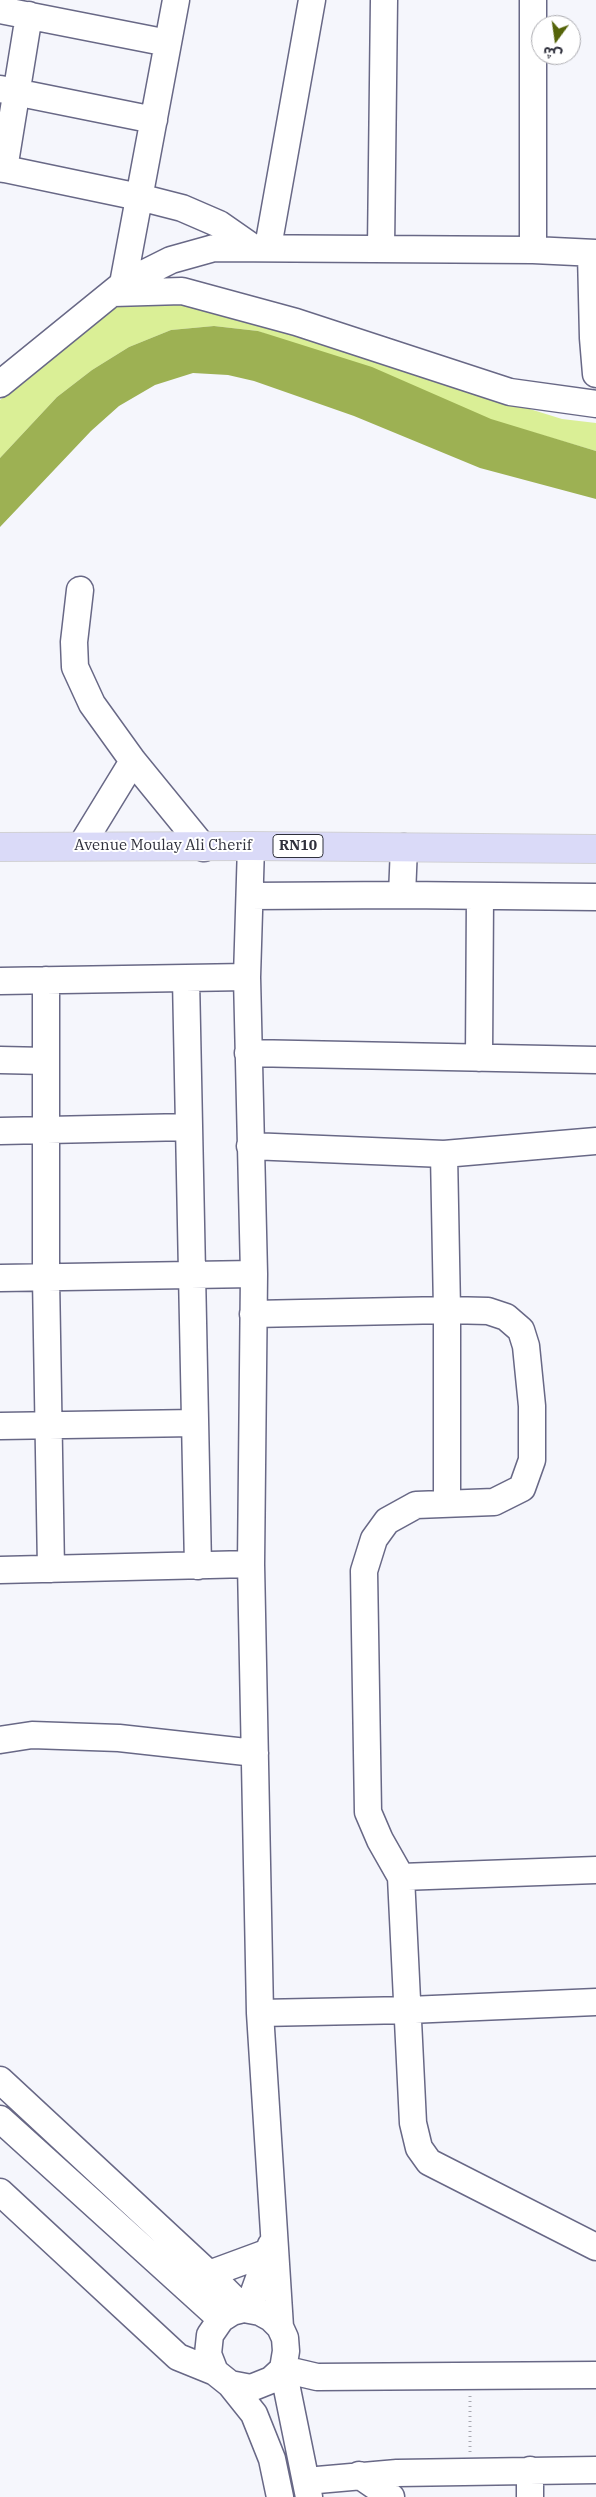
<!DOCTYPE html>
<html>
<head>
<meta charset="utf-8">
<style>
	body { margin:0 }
	#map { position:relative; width:596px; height:2497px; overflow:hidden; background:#f5f6fc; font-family:"IBM Plex Serif","Noto Sans Arabic",serif }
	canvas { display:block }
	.north { position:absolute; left:531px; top:15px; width:50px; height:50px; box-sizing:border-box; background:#fff; border:1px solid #acacb1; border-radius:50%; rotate:194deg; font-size:14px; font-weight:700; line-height:20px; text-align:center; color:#2f303c }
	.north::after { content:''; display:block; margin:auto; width:18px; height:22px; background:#556409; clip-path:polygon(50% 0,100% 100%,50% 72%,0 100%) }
</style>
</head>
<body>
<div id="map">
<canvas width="596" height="2497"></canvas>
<div class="north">ش</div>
</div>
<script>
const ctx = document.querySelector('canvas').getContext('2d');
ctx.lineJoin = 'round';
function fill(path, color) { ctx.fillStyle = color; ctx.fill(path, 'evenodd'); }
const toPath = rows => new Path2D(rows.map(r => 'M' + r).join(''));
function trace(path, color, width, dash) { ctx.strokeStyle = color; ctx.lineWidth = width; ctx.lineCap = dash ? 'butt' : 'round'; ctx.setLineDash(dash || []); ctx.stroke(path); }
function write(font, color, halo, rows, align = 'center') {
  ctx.font = font + ' "IBM Plex Serif",serif'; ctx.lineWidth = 4; ctx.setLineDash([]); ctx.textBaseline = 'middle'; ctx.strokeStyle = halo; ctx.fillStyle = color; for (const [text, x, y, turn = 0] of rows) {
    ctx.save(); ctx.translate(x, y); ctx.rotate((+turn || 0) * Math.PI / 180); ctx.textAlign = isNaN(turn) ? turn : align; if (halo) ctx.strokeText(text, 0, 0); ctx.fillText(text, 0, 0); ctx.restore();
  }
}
fill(toPath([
	[173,303,259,325,562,419,596,423,596,451,491,420,258,331,214,326,171,330,129,347,92,370,57,397,0,458,0,400,100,312,125,304]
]), '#daef96');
fill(toPath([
	[214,326,258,331,372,367,491,419,596,451,596,499,480,468,354,416,254,381,228,375,193,373,155,385,119,406,91,431,0,527,0,458,57,397,92,370,129,347,171,330]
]), '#9db153');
const minor = toPath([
	[0,10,168,43],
	[0,89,154,120],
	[0,168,139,197,182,208,219,224,252,247],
	[4,169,29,15],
	[268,247,312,0],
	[381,248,384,0],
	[533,250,533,0],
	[591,254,593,338,596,374],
	[123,284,176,0],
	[113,293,182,291,296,322,510,392,596,404],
	[0,384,123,284,171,260,214,248,533,250,596,253],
	[80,590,74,642,75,667,92,704,133,761,204,848],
	[81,846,133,761],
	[251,846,247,977,254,1274,251,1564,260,2013,280,2327],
	[402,895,596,897],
	[250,896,402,895,404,847],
	[186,979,198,1566],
	[46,980,46,1278,51,1569],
	[0,981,247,977],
	[248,1053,596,1060],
	[479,1058,480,896],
	[0,1060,46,1061],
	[0,1131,189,1127],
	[250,1146,444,1154,596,1141],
	[444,1154,447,1310,447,1502],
	[0,1278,254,1274],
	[253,1314,447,1310,488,1311,506,1317,521,1330,526,1346,532,1406,532,1460,522,1488,494,1502,416,1505,387,1521,374,1539,364,1571,368,1812,380,1840,401,1877,413,2123,419,2148,429,2162,596,2247],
	[0,1426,195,1423],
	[0,1570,251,1564],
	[0,1740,32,1735,119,1738,255,1753],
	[401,1877,596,1870],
	[260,2013,409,2010,596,2002],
	[0,2080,209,2274,244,2309],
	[0,2119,221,2319],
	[0,2192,178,2357,215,2372],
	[209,2274,266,2253],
	[248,2309,271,2245],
	[283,2369,317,2377,596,2375],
	[283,2369,309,2497],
	[230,2384,251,2388,271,2380,283,2369,286,2351,285,2338,280,2327,271,2318,260,2312,244,2309,232,2312,221,2319,210,2335,208,2354,215,2372,230,2384,254,2414,272,2459,280,2497],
	[530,2470,530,2497],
	[359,2475,391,2497],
	[306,2481,397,2473,596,2470]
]);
const major = toPath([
	[0,847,251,846,596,849]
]);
trace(minor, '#686886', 29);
trace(major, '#d1d1d4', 30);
trace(toPath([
	[470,2396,470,2452]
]), '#a7a8b1', 3, [1, 4]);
trace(minor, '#fff', 26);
trace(major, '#dadaf8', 28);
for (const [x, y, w] of [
	[298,846,50]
]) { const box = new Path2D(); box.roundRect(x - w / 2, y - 11.5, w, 23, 4); ctx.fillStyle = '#fff'; ctx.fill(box); trace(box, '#2f303c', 1); }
write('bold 14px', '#2f303c', null, [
	["RN10",298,846]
]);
write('15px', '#2f303c', '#fff', [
	["Avenue Moulay Ali Cherif",163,846]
]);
</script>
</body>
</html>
